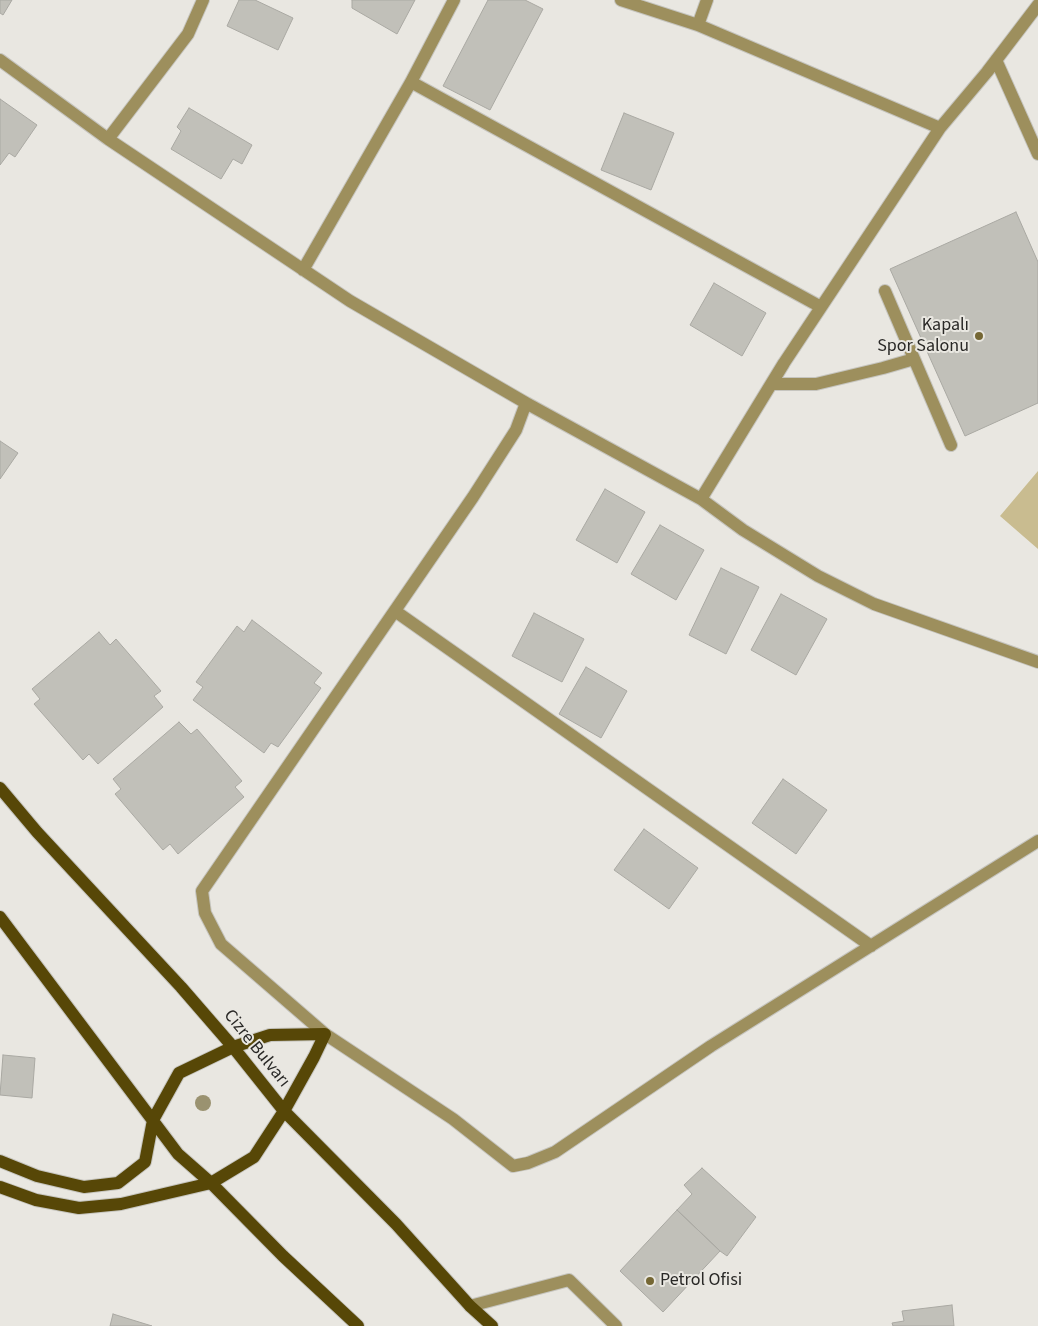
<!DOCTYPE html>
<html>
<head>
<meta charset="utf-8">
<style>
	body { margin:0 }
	canvas { display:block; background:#e9e7e1 }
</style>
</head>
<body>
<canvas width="1038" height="1326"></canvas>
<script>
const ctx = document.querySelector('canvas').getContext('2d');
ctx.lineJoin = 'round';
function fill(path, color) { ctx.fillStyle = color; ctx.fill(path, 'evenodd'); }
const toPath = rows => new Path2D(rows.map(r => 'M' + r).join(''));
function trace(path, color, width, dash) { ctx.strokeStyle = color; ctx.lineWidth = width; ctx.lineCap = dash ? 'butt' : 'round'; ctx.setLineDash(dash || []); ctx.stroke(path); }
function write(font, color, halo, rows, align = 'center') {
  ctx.font = font + ' "Source Sans 3",sans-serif'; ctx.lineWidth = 4; ctx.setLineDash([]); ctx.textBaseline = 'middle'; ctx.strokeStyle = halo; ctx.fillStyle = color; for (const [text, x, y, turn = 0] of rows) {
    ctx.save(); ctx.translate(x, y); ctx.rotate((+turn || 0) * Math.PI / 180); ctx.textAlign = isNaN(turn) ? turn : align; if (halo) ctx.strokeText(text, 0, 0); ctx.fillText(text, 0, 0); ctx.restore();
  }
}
fill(toPath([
	[1038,471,1038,549,1000,516]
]), '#c9bc90');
const building = toPath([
	[0,0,12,0,3,15,0,13,0,0],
	[239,0,255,0,293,18,278,50,227,26,239,0],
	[352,0,415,0,397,34,352,8,352,0],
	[488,0,525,0,543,9,490,110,443,86,488,0],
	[0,99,37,125,15,157,9,153,0,165,0,99],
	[189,108,252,145,242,164,233,159,221,179,171,149,181,131,177,127,189,108],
	[624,113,674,133,651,190,601,170,624,113],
	[1016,212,1038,262,1038,403,965,436,890,269,1016,212],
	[714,283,766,313,742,356,690,325,714,283],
	[0,441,18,453,0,479,0,441],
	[605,489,645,512,617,563,576,540,605,489],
	[660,525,704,550,676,600,631,574,660,525],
	[721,568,759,587,726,654,689,635,721,568],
	[781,594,827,619,796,675,751,650,781,594],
	[534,613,584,639,562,682,512,656,534,613],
	[252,620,322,673,314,683,321,688,278,747,271,743,264,753,193,700,203,687,196,682,237,626,244,632,252,620],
	[99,632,110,645,116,639,161,691,154,696,163,707,98,764,89,754,83,760,34,704,40,699,32,689,99,632],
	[586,667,627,691,601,738,559,714,586,667],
	[179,722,191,734,197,729,242,781,235,787,244,797,178,854,170,844,163,850,115,794,121,789,113,779,179,722],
	[783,779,827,810,796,854,752,823,783,779],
	[644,829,698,868,669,909,614,870,644,829],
	[3,1055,35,1058,32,1098,0,1095,3,1055],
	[702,1168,756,1217,727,1256,720,1251,677,1210,692,1194,684,1185,702,1168],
	[677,1210,720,1251,663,1312,620,1271,677,1210],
	[952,1305,954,1326,893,1326,892,1323,904,1321,902,1311,952,1305],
	[113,1314,152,1326,110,1326,113,1314]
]);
fill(building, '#c1c0b9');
trace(building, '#aaa9a3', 1);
const minor = toPath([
	[621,0,698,25,940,128],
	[698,25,707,0],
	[0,60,108,139,350,301,526,403,701,499,743,530,818,576,874,604,1038,662],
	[996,60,1038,154],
	[411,82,821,307],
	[108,139,188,34,203,0],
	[303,270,411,82,454,0],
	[885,291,951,445],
	[772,384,816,384,883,368,914,359],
	[526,403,516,430,473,497,202,891,205,913,221,944,325,1034,453,1119,513,1166,528,1163,555,1152,711,1046,1038,841],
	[701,499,784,363,940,128,987,72,1038,5],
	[395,611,871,946],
	[470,1306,569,1280,616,1326]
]);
const major = toPath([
	[0,788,37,832,181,987,233,1047,284,1111,396,1224,470,1306,492,1326],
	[0,917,178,1154,211,1183,283,1256,358,1326],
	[0,1161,37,1176,84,1187,118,1183,145,1162,153,1120,179,1073,233,1047,270,1035,325,1034,314,1057,284,1111,254,1157,211,1183,121,1204,79,1208,36,1200,0,1187]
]);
trace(minor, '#c6c5bf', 14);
trace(major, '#c6c5bf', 14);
trace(minor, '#9d8f5d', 12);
trace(major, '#574707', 12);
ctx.fillStyle = '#9a9270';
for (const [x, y] of [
	[203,1103]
]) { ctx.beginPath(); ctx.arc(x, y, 8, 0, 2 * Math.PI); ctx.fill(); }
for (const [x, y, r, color] of [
	[979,336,5,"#756734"],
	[650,1281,5,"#756734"]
]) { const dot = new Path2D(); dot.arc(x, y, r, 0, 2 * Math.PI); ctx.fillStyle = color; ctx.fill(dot); trace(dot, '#e9e7e1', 2); }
write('18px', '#292826', '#e9e7e1', [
	["Kapalı",969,326],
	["Spor Salonu",969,347],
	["Petrol Ofisi",660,1281,"left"]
], 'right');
write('18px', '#292826', '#e9e7e1', [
	["Cizre Bulvarı",256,1049,51]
]);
</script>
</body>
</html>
